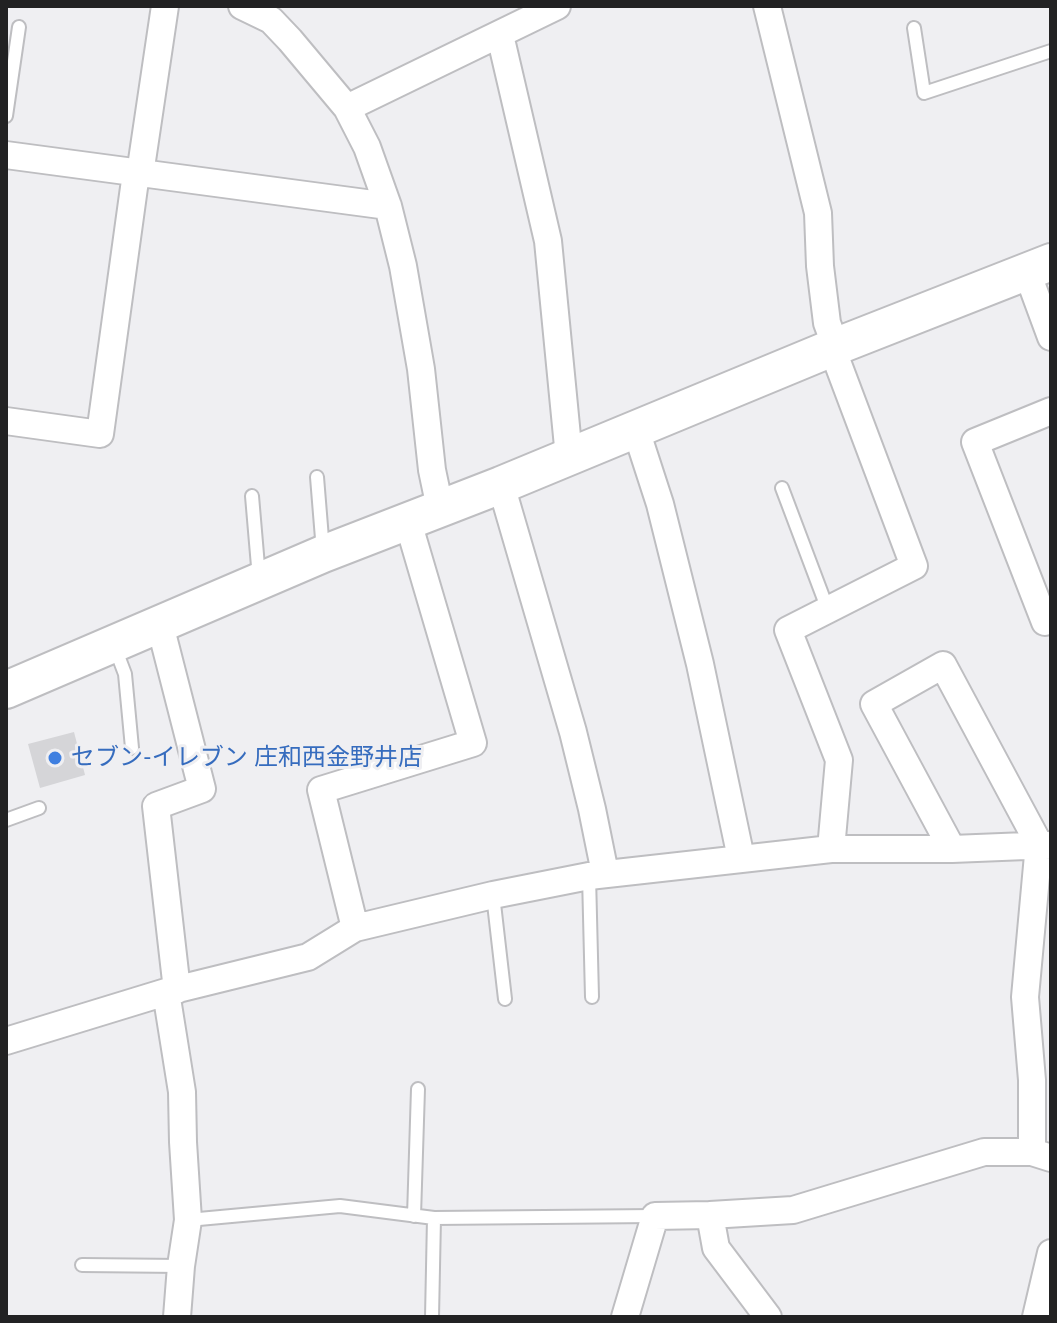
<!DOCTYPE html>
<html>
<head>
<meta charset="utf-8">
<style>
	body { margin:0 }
	#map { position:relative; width:1057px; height:1323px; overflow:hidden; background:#efeff2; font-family:"PT Sans",sans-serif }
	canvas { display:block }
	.frame { position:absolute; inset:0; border:8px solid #222223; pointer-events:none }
</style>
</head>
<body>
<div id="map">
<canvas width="1057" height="1323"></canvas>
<div class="frame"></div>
</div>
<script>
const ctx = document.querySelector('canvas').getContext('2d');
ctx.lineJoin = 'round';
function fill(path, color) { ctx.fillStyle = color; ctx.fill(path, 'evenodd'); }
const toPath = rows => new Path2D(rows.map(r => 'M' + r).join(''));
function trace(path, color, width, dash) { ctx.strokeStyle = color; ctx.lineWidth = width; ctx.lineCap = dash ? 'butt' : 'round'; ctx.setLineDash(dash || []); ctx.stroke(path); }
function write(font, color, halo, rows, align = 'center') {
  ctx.font = font + ' "PT Sans","Noto Sans JP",sans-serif'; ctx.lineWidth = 6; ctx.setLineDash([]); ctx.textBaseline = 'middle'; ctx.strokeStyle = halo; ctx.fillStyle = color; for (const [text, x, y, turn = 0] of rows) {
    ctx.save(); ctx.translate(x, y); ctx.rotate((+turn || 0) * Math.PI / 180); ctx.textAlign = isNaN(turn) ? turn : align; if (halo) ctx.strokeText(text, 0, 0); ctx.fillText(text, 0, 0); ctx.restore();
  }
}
fill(toPath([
	[74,732,85,775,40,788,28,744]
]), '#d5d5d8');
const lane = toPath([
	[914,28,924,93,1051,51],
	[6,116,19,27],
	[317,477,323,551],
	[782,488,828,610],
	[252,496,259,578],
	[114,645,125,674,132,748],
	[6,820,39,808],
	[589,876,592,997],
	[493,895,505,999],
	[414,1216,418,1089],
	[188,1220,340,1206,434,1218],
	[82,1265,181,1266],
	[432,1317,434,1218,655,1216]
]);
const street = toPath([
	[242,6,271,20,290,40,347,108,367,147,388,206,403,266,421,369,432,470,440,508],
	[767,6,818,213,820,266,827,323,836,347],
	[500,35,548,241,569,457],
	[347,108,557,6],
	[6,155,388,206],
	[140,174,165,6],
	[1027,272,1051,337],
	[1051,411,975,442,1045,622,1051,620],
	[6,421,100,434,136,173],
	[636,430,660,504,700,664,741,858],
	[501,485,573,732,592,809,605,873],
	[160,625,202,789,156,806,177,990],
	[831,849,839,760,788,630,914,566,832,348],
	[952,849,874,704,943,665,1039,844,1025,997,1032,1080,1032,1152,1051,1158],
	[355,928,321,790,473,743,408,522],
	[166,992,182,1092,183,1142,188,1220,181,1266,177,1317],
	[6,1041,166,992,308,957,355,928,493,895,589,876,831,849,952,849,1051,845],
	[710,1215,793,1210,984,1152,1032,1152],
	[625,1317,655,1216,710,1215,716,1248,768,1317],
	[1036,1317,1051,1253]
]);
const secondary = toPath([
	[6,690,323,554,501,485,832,348,1051,262]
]);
trace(lane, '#bebec1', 16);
trace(street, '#bebec1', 30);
trace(secondary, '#bebec1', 40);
trace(lane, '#fff', 12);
trace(street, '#fff', 26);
trace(secondary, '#fff', 36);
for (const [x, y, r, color] of [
	[55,758,8,"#3f7fe0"]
]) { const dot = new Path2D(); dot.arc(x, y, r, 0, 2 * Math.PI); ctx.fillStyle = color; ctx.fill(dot); trace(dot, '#efeff2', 3); }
write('24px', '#366cbe', '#efeff2', [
	["セブン-イレブン 庄和西金野井店",71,758]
], 'left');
</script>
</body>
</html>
